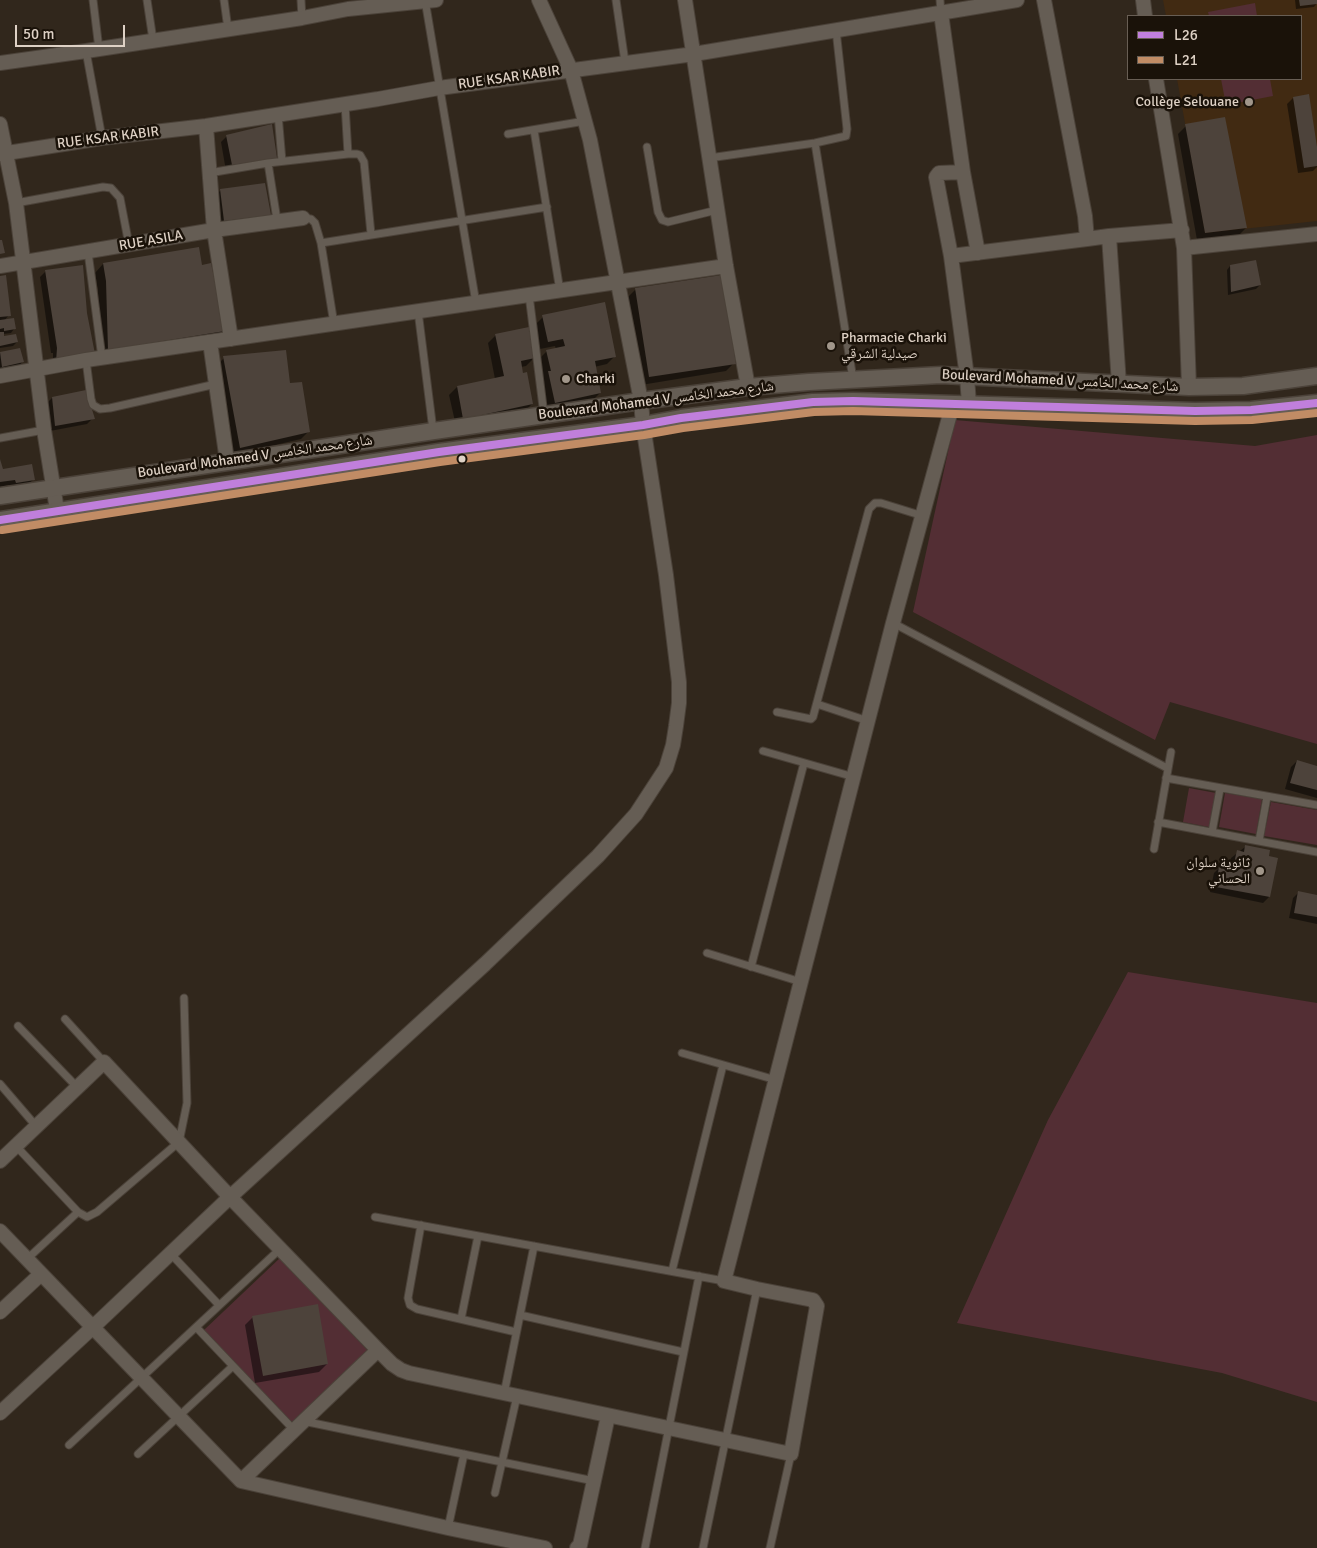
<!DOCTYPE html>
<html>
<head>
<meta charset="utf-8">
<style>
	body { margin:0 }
	#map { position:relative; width:1317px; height:1548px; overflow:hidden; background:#31271c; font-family:Signika,sans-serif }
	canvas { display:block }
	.legend { position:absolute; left:1127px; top:15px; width:175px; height:65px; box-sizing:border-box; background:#1a1209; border:1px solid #685e54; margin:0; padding:6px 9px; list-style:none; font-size:15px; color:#ded1c5 }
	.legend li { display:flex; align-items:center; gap:10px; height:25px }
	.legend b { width:25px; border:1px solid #685e54 }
	.scale { position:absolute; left:15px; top:25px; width:110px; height:22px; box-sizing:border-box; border:2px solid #ded1c5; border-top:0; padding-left:6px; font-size:15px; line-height:18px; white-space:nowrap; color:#ded1c5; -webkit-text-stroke:4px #1a1209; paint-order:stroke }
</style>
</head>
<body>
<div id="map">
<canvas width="1317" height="1548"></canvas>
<ul class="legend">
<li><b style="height:6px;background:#c07fdc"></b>L26</li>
<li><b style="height:6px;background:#c18c65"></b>L21</li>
</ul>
<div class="scale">50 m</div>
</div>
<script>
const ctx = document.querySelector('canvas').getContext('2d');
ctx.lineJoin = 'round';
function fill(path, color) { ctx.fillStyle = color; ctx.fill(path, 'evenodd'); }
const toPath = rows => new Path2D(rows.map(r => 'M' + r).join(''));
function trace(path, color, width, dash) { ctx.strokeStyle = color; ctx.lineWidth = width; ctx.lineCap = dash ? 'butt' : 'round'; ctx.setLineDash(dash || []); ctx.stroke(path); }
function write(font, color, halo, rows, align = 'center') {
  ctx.font = font + ' Signika,"Noto Naskh Arabic",sans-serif'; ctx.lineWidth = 5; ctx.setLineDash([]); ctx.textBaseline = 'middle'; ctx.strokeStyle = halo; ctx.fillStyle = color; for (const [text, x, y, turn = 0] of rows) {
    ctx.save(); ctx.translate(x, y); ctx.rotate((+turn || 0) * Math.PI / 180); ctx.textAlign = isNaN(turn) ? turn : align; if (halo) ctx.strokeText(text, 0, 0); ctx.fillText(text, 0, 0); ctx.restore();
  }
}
fill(toPath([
	[1163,0,1317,0,1317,221,1205,233,1177,79,1301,79,1301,16,1166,16]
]), '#412a12');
fill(toPath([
	[1255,3,1257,16,1209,16,1208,12],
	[1221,79,1270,79,1273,96,1226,105],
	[955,420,1255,446,1317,435,1317,744,1170,702,1155,740,913,612],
	[1189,788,1216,793,1209,827,1183,822],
	[1225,793,1262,799,1256,834,1219,827],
	[1271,802,1317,810,1317,845,1264,836],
	[1128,972,1317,1003,1317,1402,1222,1373,957,1323,1048,1120],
	[281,1257,369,1352,292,1424,204,1330]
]), '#532e34');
fill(toPath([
	[1295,0,1317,0,1317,3,1314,7,1296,9],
	[1293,98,1317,156,1317,167,1313,171,1298,173,1287,104],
	[1186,126,1246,228,1238,236,1197,240,1178,134],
	[227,136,275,157,269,163,226,171,221,142],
	[221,190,270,215,264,221,219,226,215,196],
	[198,249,201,266,224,331,216,339,100,357,98,290,95,273,103,264],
	[1230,266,1260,285,1256,289,1228,295,1227,270],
	[46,271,86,313,53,365,53,353,51,353,40,277],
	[0,277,9,315,4,321,14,329,11,333,3,334,3,338,17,342,13,346,0,348],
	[635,290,734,363,726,371,641,385,627,298],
	[543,317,615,356,607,364,594,367,600,393,592,401,547,411,541,381,539,359,547,351,556,349,555,346,540,349,535,325],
	[496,335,534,358,526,366,521,367,532,404,524,412,456,426,449,395,457,387,495,379,488,343],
	[19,349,22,362,19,366,0,370,0,353],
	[224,358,289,384,309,431,301,439,232,455,218,364],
	[52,398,93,418,87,424,50,431,46,404],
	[0,460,2,470,33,480,27,485,10,488,9,485,0,487],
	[1297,761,1317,767,1317,798,1285,789,1291,767],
	[1245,847,1269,897,1263,903,1210,892,1214,873,1220,867,1229,869,1231,858],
	[1299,892,1317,896,1317,924,1289,918,1293,898],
	[253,1317,327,1364,319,1372,255,1383,245,1325]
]), '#0007');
fill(toPath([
	[1299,0,1317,0,1317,4,1300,6],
	[1309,94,1317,147,1317,166,1304,168,1293,97],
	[1225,117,1247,228,1205,233,1185,124],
	[272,124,277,158,232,165,226,135],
	[265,183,271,215,224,221,220,189],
	[0,240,2,240,5,253,0,254],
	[199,247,202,265,211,263,225,331,108,350,106,281,103,263],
	[1256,260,1261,285,1231,292,1230,265],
	[83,265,87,313,95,354,56,362,57,348,45,270],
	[6,275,11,316,0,317,0,276],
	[722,275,736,364,649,377,635,288],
	[605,302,616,357,595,361,601,393,555,403,548,371,551,371,546,350,565,346,563,339,548,342,542,315],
	[14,318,16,329,4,331,4,328,0,329,0,320],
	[529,327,535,358,521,361,523,373,527,372,533,404,463,419,457,386,504,376,495,334],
	[0,332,4,332,4,336,16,334,18,342,0,346],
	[20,348,24,362,2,367,0,352],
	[286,350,290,383,302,382,310,432,240,448,223,356],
	[86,390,95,419,55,426,52,397],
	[0,459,3,469,32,464,35,480,16,483,15,480,0,482],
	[1297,760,1317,766,1317,790,1290,783],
	[1245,845,1270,850,1269,856,1278,858,1270,897,1216,887,1219,866,1233,868,1237,850,1244,852],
	[1298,891,1317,895,1317,917,1294,913],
	[318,1304,328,1364,263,1376,252,1316]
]), '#4d433b');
const service = toPath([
	[93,0,99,49],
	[147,0,153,40],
	[224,0,228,29],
	[301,0,302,18],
	[425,0,476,303],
	[616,0,625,62],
	[940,0,941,13],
	[86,51,102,138],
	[345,104,348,154],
	[278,114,282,161],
	[534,130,560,291],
	[508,134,585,121],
	[815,143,853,379],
	[647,147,658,212,662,220,668,222,717,210],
	[709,158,815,143,846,136,847,129,836,30],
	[268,163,277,220],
	[209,173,268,163,348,154,357,154,360,155,364,162,371,234],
	[16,203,92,189,103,187,111,188,120,198,129,245],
	[303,218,311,219,315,223,321,243,334,324],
	[321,243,547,207],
	[88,252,102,358],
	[529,295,544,415],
	[418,311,433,430],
	[86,360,91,399,93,405,100,409,110,408,216,384],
	[0,438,44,430],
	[893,623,1167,768],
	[817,704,868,721],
	[777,712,811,719,813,717,869,509,875,503,881,503,923,516],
	[763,751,854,777],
	[1166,778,1317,805],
	[1158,822,1317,852],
	[1212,832,1220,789],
	[1259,841,1267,797],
	[1154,849,1171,752],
	[707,953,801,982],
	[751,967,804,763],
	[65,1019,104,1062],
	[18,1026,77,1087],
	[682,1053,776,1080],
	[0,1084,36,1126],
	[16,1146,78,1212,87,1217,97,1212,179,1142,187,1103,184,998],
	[375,1217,724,1281],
	[421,1225,408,1298,410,1305,417,1309,516,1332],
	[170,1253,219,1305],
	[27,1259,78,1212],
	[672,1271,723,1065],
	[520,1315,683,1352],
	[461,1319,478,1236],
	[196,1327,294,1430],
	[504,1394,534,1246],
	[303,1421,594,1481],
	[69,1445,280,1249],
	[138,1454,233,1366],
	[495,1493,517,1396],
	[448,1528,464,1454],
	[645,1548,699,1276],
	[703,1548,757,1289],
	[770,1548,791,1454]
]);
const minor = toPath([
	[685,0,726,266,748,387],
	[1143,0,1145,16],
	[941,13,963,172,939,173,936,177,951,256,967,377,969,404],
	[0,63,86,51,302,18,348,9,436,0],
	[1156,79,1184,248,1189,387],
	[0,124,16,203,44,430,57,510],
	[206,126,214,230,231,339],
	[0,154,102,138,206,126,378,99,439,88,694,54,1017,0],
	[963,172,978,253],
	[1109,236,1182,230],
	[1087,239,1109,236,1119,384],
	[1184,248,1317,234],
	[951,256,1087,239,1085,216,1044,0],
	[0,266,214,230,303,218],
	[210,342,227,461],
	[0,376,86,360,726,266],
	[0,1161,104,1062,230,1197,378,1350,392,1364,401,1370,409,1373,791,1454,817,1306,813,1300,757,1289,724,1281,893,623,953,403],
	[0,1231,241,1481,448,1528,545,1548],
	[0,1312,41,1274],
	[0,1413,93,1327,230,1197,485,964,598,856,636,814,666,768,673,745,676,726,679,703,679,682,666,575,643,425,641,401,590,140,571,70,539,0],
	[241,1481,378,1350],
	[577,1548,580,1545,608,1416]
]);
const tertiary = toPath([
	[0,496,434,431,641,401,748,387,809,382,941,375,1189,387,1243,386,1317,376],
	[0,520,439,452,643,425,681,418,813,402,853,401,1195,411,1251,410,1317,403]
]);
trace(service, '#4b4239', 9);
trace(minor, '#4b4239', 16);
trace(tertiary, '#4b4239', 19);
trace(service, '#655d54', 7);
trace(minor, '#655d54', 14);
trace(tertiary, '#655d54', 16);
trace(toPath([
	[0,520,439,452,643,425,681,418,813,402,853,401,1195,411,1251,410,1317,403]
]), '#c07fdc', 8);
trace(toPath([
	[2,530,440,462,644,435,683,428,814,412,853,411,1195,421,1252,420,1317,413]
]), '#c18c65', 8);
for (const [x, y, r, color] of [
	[1249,102,5,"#a1968a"],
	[831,346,5,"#a1968a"],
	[566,379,5,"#a1968a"],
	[462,459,4.5,"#ded1c5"],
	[1260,871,5,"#a1968a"]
]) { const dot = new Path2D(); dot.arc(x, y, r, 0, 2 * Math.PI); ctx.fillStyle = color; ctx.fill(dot); trace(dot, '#1a1209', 2); }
write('14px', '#ded1c5', '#1a1209', [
	["RUE KSAR KABIR",509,78,-8],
	["RUE KSAR KABIR",108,138,-7],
	["RUE ASILA",151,241,-10],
	["Boulevard Mohamed V شارع محمد الخامس",1060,381,3],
	["Boulevard Mohamed V شارع محمد الخامس",656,401,-7],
	["Boulevard Mohamed V شارع محمد الخامس",255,457,-8]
]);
write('14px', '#ded1c5', '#1a1209', [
	["Collège Selouane",1239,102],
	["Pharmacie Charki",841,338,"left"],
	["صيدلية الشرقي",841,354,"left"],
	["Charki",576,379,"left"],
	["ثانوية سلوان",1250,863],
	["الحساني",1250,879]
], 'right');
</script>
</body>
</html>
